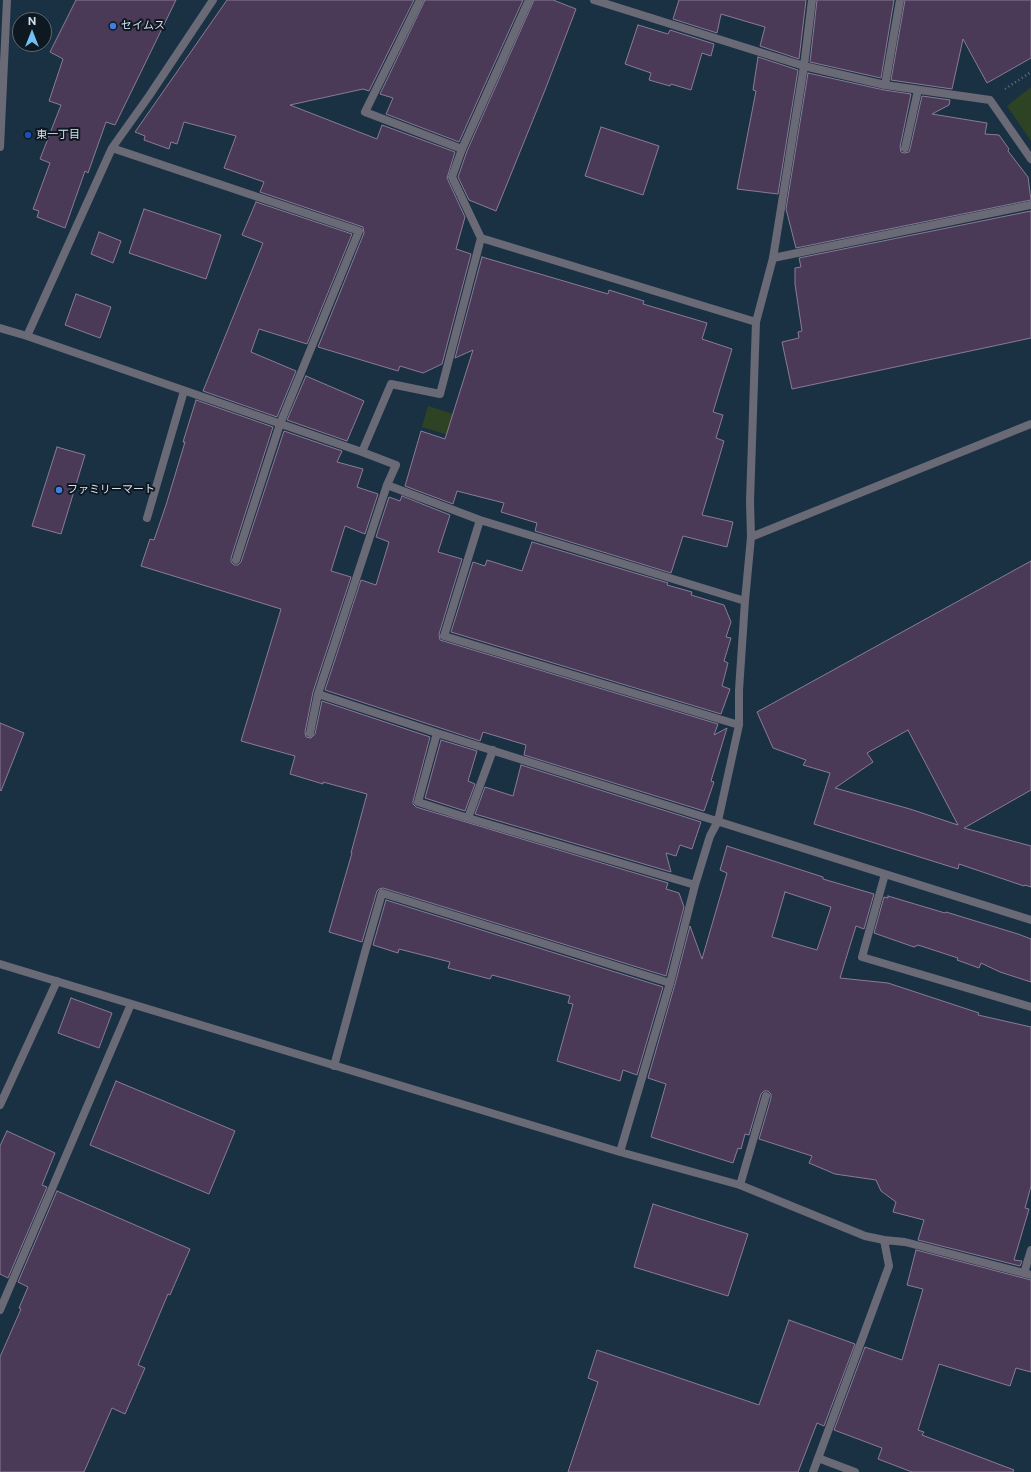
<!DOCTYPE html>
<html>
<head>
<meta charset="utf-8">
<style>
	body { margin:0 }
	#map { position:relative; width:1031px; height:1472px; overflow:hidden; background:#1a3144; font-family:"Public Sans",sans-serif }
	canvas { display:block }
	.north { position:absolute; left:12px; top:12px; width:40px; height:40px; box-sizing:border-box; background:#0e1821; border:1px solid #5c6873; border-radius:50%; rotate:0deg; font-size:11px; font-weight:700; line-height:16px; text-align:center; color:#d2e0ed }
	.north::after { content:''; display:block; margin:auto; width:14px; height:18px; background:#71c1f5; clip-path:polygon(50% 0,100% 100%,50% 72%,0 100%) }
</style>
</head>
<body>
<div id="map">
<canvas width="1031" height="1472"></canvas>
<div class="north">N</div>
</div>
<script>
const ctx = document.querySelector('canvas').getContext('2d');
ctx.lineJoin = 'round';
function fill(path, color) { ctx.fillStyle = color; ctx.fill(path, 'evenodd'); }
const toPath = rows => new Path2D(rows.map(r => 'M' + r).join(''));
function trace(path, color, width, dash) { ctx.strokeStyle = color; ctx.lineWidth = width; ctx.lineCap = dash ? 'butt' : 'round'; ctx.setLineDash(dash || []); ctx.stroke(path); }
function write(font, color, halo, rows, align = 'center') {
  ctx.font = font + ' "Public Sans","Noto Sans JP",sans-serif'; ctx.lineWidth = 4; ctx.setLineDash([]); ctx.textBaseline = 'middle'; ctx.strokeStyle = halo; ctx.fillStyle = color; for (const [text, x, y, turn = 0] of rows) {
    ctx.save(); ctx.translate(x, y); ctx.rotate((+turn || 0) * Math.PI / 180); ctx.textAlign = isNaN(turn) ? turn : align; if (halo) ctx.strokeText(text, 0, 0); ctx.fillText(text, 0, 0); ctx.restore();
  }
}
fill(toPath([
	[1031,87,1031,141,1007,106],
	[428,406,493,426,487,447,422,427]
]), '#2e4224');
const building = toPath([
	[76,0,176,0,115,125,106,122,88,173,85,171,65,228,37,217,39,211,33,209,50,163,40,159,61,105,49,101,63,59,50,52,76,0],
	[227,0,414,0,369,91,363,89,290,105,377,139,382,125,455,152,447,178,465,217,456,249,471,254,442,364,423,373,400,366,398,371,318,347,364,233,363,227,260,192,264,182,224,168,236,136,184,122,177,144,171,142,169,149,144,140,145,136,135,132,227,0],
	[425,0,523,0,459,142,386,114,393,98,380,94,425,0],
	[534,0,553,0,576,9,545,90,496,211,469,200,458,177,467,151,534,0],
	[679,0,806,0,799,59,760,46,765,27,721,14,717,33,673,19,679,0],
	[817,0,894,0,881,78,810,62,817,0],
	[905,0,1031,0,1031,58,987,83,963,39,952,89,891,80,905,0],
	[638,25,668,34,670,30,714,44,711,56,702,53,691,90,671,84,670,86,649,80,651,73,625,64,638,25],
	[758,57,798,70,778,194,737,189,756,91,753,90,758,57],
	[808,73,884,90,911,94,900,147,901,152,904,153,909,152,910,149,922,96,950,100,949,105,932,114,987,123,985,134,999,135,1009,149,1008,151,1028,177,1031,200,796,248,786,209,808,73],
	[601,127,659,146,643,195,585,176,601,127],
	[256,202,352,234,307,344,259,329,251,352,296,371,277,417,203,391,263,243,242,235,256,202],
	[144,209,221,235,206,279,129,253,144,209],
	[1031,211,1031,338,792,389,782,342,799,338,798,332,802,331,795,284,795,268,801,267,799,258,1031,211],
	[99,232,121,241,113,263,91,254,99,232],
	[482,257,608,294,609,290,644,301,643,304,707,323,702,339,732,349,713,412,723,415,716,438,724,441,702,515,733,522,727,547,683,536,671,573,535,531,537,523,501,512,504,503,457,491,453,504,405,486,421,431,445,439,473,350,455,358,482,257],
	[76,294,111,307,100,338,65,325,76,294],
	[306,376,364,401,347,441,287,420,306,376],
	[196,400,273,427,231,558,231,562,234,565,238,565,241,562,284,431,342,451,337,462,363,469,357,487,378,494,365,534,345,526,331,571,351,577,313,692,305,732,306,737,311,738,315,734,322,701,430,737,413,801,413,804,416,807,668,883,666,889,679,893,684,907,666,976,383,888,379,889,377,891,362,942,329,932,352,853,351,853,367,794,323,782,323,784,290,774,295,756,241,741,281,609,141,566,150,539,154,540,166,505,185,442,183,442,196,400],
	[57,447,85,455,61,534,32,526,57,447],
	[402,496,450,515,438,552,462,559,439,634,440,640,718,724,714,735,727,728,711,781,714,782,704,811,524,755,526,745,483,732,480,741,325,690,361,580,376,585,389,542,376,537,389,497,400,501,402,496],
	[532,542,668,583,667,585,692,592,691,595,724,605,731,622,726,637,731,638,724,661,728,663,722,686,730,689,721,714,451,632,473,562,485,566,487,560,522,571,532,542],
	[1031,561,1031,790,964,828,1031,846,1031,887,1025,885,1024,886,959,864,958,869,814,824,830,773,803,765,806,760,773,748,757,712,1031,561],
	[908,730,958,825,910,809,835,788,873,762,867,753,908,730],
	[0,723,24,733,1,791,0,790,0,723],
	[441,740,477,751,468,781,475,784,465,811,425,798,441,740],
	[521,765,701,822,692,849,680,845,676,856,666,853,671,872,475,814,485,787,513,796,521,765],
	[727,846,823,877,823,879,874,894,864,929,856,926,840,978,888,983,979,1013,978,1015,1031,1027,1031,1186,1025,1208,1029,1209,1014,1260,1022,1261,1020,1266,918,1240,924,1220,893,1212,896,1202,881,1191,876,1180,835,1174,809,1163,812,1156,759,1139,771,1098,771,1094,768,1091,764,1091,761,1094,749,1135,745,1134,741,1149,738,1148,733,1163,651,1137,666,1084,648,1078,675,984,690,926,702,959,727,873,720,870,727,846],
	[785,892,831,907,817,950,772,937,785,892],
	[888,896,945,913,946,912,1018,934,1031,939,1031,982,1000,972,981,963,979,968,957,960,958,958,918,945,914,947,874,933,884,897,888,898,888,896],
	[386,900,663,987,637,1075,623,1070,620,1081,557,1061,573,1004,568,1003,570,996,492,975,490,979,448,968,450,962,399,949,398,953,373,945,386,900],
	[71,998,112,1013,99,1048,58,1033,71,998],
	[116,1081,235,1131,209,1194,90,1145,116,1081],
	[7,1131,55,1153,42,1185,47,1187,8,1278,0,1274,0,1146,7,1131],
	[57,1191,190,1249,170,1295,168,1294,138,1365,145,1368,125,1414,112,1408,84,1472,0,1472,0,1357,21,1309,19,1308,28,1287,18,1282,57,1191],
	[653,1204,748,1234,728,1296,634,1267,653,1204],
	[916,1250,1031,1280,1031,1372,1016,1368,1010,1386,939,1364,918,1430,924,1432,922,1435,1014,1470,1013,1472,912,1472,878,1459,882,1448,834,1430,865,1347,902,1360,923,1289,907,1285,916,1250],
	[789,1320,855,1344,824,1426,817,1423,798,1472,568,1472,598,1382,588,1378,597,1350,759,1405,789,1320]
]);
fill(building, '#4b3958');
trace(building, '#8a7b96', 1);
trace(toPath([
	[1005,89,1031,72]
]), '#5d7182', 2.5, [1, 3]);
trace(toPath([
	[420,0,365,112,462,149],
	[885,85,900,0],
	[905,148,918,90],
	[773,258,1031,205],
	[147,518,184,391],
	[236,560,280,424],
	[740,1185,766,1096],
	[1024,1273,1031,1250]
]), '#6a6a77', 8);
trace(toPath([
	[594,0,804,66,885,85,990,100,1031,159],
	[112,148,359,231,280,424],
	[481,238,452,177,462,149,529,0],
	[0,328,27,336,112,148,149,96,213,0],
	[27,336,362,452,396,465,387,485,480,520,745,601],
	[362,452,391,384,440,394,481,238,756,322],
	[387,485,318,694,437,733,1031,920],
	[480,520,444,636,739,725],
	[751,537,1031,424],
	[310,733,318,694],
	[437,733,418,802,468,818],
	[493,750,468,818,695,885],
	[885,874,862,957,1031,1007],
	[0,964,620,1152,740,1185,865,1236,884,1240,889,1266,813,1472],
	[334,1066,365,952,382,893,670,983],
	[0,1105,57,981],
	[620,1152,670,983,695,885,710,836,718,821,739,725,739,690,745,601,751,537,750,501,756,322,773,258,804,66,812,0],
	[884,1240,905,1242,1031,1275],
	[0,1310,131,1004],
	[818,1458,855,1472]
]), '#6a6a77', 8);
trace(toPath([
	[0,147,7,0]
]), '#6a6a77', 8);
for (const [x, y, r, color] of [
	[113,26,4,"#3f7fe0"],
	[28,135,4,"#1a4fb4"],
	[59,490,4,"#3f7fe0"]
]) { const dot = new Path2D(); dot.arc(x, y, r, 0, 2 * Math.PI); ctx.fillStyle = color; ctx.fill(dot); trace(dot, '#0e1821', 1.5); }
write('11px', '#d2e0ed', '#0e1821', [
	["セイムス",121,26],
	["東一丁目",36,135],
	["ファミリーマート",67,490]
], 'left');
</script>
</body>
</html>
